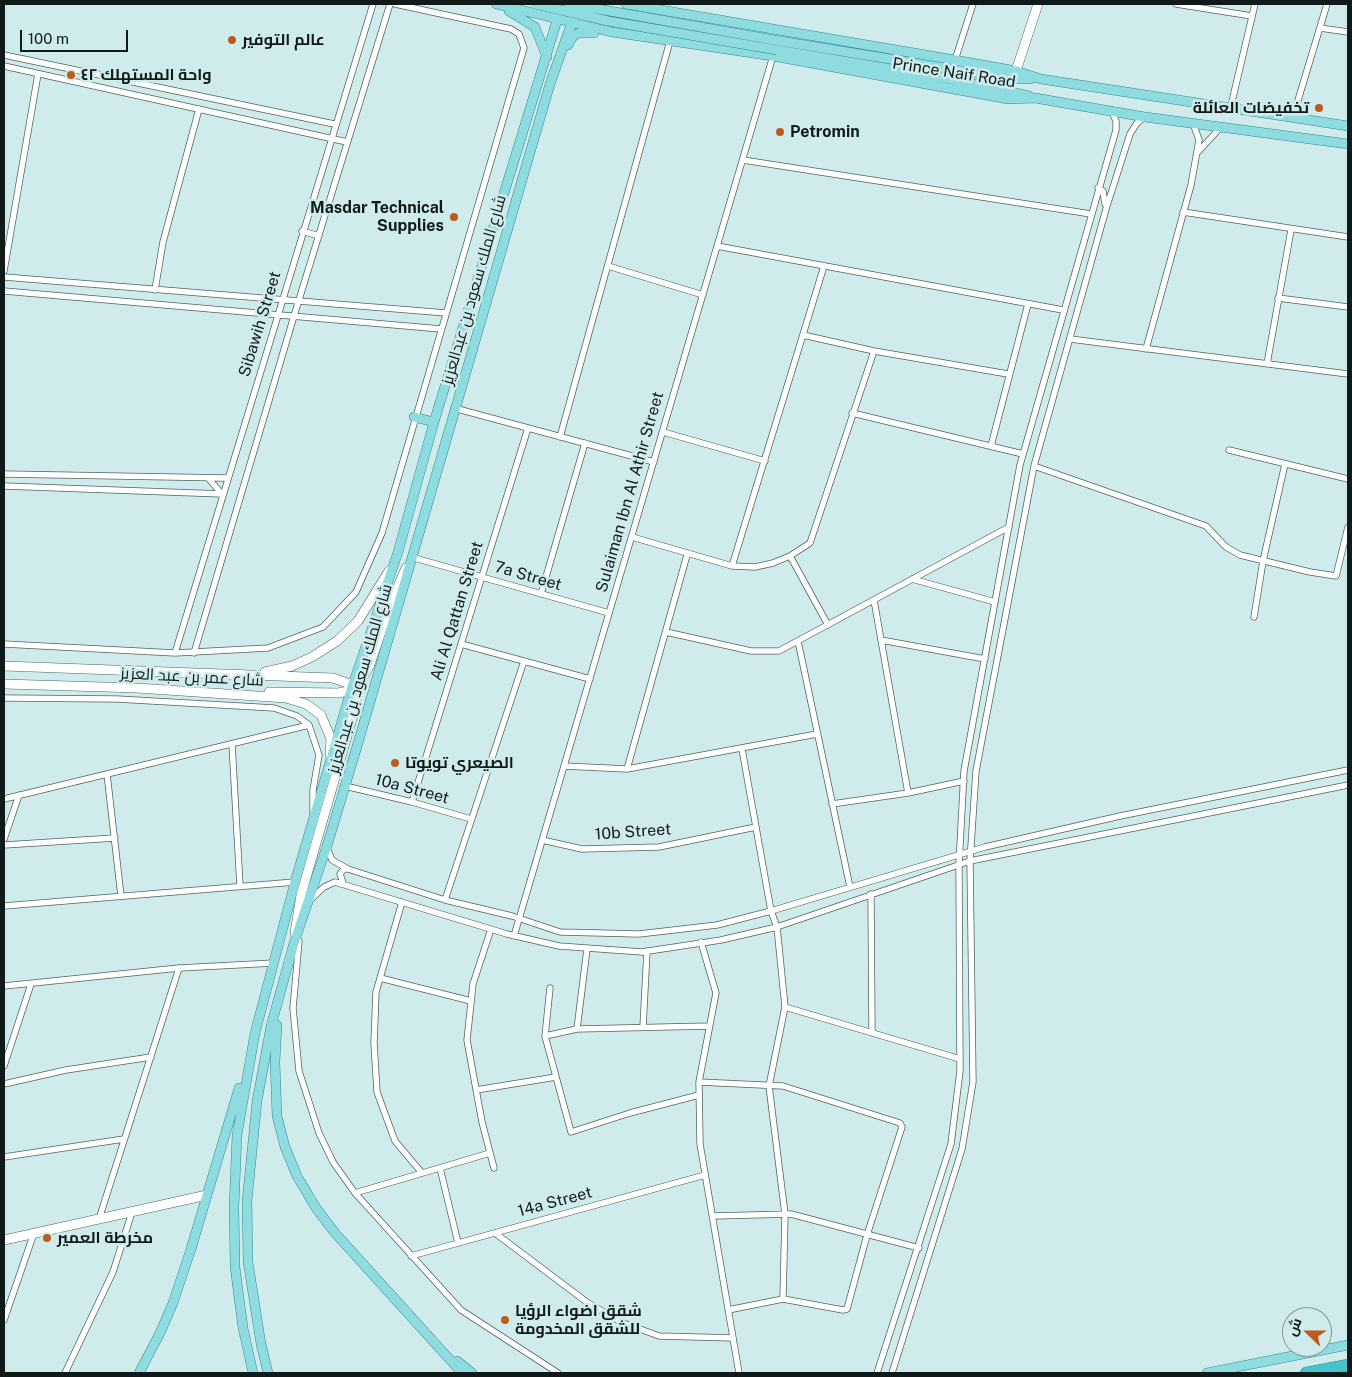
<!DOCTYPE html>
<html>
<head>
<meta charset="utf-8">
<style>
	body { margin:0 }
	#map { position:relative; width:1352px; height:1377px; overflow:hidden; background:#d0ebec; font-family:"Public Sans",Cairo,sans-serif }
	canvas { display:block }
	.frame { position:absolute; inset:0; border:5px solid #101a1a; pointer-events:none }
	.north { position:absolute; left:1282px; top:1307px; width:50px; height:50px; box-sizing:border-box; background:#d0ebec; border:1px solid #839798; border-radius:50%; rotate:292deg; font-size:14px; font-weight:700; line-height:20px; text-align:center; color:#101a1a }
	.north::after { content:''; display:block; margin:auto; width:18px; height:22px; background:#bc5b1a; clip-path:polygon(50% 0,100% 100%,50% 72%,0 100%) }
	.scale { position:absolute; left:20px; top:30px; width:108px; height:22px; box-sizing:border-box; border:2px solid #101a1a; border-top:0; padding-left:6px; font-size:15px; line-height:18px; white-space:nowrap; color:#101a1a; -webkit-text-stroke:4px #d0ebec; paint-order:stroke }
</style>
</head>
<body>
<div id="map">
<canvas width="1352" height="1377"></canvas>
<div class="frame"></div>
<div class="north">ش</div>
<div class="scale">100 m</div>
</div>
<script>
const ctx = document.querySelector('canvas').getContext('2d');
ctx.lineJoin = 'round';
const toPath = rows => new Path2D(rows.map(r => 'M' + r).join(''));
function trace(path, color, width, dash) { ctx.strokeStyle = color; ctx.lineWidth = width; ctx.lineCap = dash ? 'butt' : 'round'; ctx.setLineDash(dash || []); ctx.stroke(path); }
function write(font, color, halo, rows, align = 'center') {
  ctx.font = font + ' "Public Sans",Cairo,sans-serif'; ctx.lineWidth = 5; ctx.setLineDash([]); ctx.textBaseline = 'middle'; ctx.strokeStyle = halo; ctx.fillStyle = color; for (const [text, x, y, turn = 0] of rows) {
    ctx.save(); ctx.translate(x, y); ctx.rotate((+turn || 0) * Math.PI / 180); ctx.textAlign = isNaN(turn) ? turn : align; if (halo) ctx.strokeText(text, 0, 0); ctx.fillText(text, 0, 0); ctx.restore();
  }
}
const street = toPath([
	[1176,4,1252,16],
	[1320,28,1348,32],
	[4,55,334,124],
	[955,60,973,4],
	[4,66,347,142],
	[1230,110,1255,4],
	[1293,117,1327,4],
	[1197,153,1221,127],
	[743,160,1091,214],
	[1098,188,1103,191,1105,204],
	[1183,212,1348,237],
	[302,231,319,236],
	[717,246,1063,310],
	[608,266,703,295],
	[4,271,38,74],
	[4,277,446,313],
	[155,290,163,242,199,109],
	[4,291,441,329],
	[1278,298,1348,307],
	[803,335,874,351,1008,374],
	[1070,339,1348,374],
	[1146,349,1191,185,1199,140,1193,123],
	[1267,364,1291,230],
	[454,408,654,462],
	[852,413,1023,454],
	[663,432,765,461],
	[560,437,670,41],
	[991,446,1028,304],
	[1229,450,1348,479],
	[1034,466,1206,526,1226,547,1240,555,1310,572,1336,576,1348,527],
	[4,474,227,478],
	[208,478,222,494],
	[4,486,222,494],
	[632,537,732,566,755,567,773,563,790,556,810,543,874,351],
	[790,556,828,625],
	[411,557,609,613],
	[732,566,824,266],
	[912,579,995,602],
	[541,594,585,443],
	[874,600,908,793],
	[1254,617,1263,561,1285,464],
	[666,632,751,651,779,651,1009,527],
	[881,640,985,659],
	[798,641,850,887],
	[4,644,175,653,268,648,323,627,356,592,382,533,524,48,519,34,511,29,395,4],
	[461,644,590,679],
	[175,653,373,4],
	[194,653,294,316,390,4],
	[4,698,117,699,274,708,297,716,309,725,319,755,313,790,313,813],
	[232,744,240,886],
	[742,749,771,911,777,927,785,1007,769,1086,785,1214,783,1299],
	[564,766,627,769,817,734],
	[627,769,687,555],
	[107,774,121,896],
	[345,786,412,802,471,819],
	[4,799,309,725],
	[412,802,528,428],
	[832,804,908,793,964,781],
	[4,839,19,795],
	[542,840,582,849,659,847,756,827],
	[4,845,115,838],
	[327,848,332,860,348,869,445,900,512,916,560,932,639,934,717,925,771,911,985,847,1120,816,1348,770],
	[343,883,340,874,344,869,348,869],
	[871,894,872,1033],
	[310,900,324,887,335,882,507,934,559,946,642,952,721,940,777,927,970,861,1348,785],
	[445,900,524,661],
	[402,902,376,992,374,1043,377,1092,395,1141,422,1173],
	[4,906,295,882],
	[491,929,473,984,467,1040,482,1122,494,1168],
	[514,936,773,56],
	[299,941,293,1008,299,1071,319,1133,333,1162,355,1193,461,1310,558,1373],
	[701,942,716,993,699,1082,700,1144,739,1373],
	[380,978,471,1001],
	[4,986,179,968,274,963],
	[550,988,545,1036,571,1132,630,1113,699,1095],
	[785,1007,960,1059],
	[643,1027,647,951],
	[577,1029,587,949],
	[545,1036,577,1029,709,1026],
	[4,1066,31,984],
	[699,1082,783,1086,900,1123,902,1127,867,1235,847,1309,843,1310,783,1299,728,1310],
	[4,1084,66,1070,151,1057],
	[476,1090,556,1077],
	[4,1157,124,1139],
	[440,1168,458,1243],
	[355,1193,490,1153],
	[713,1216,791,1214,919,1248],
	[99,1219,179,968],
	[495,1233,588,1303,621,1322,659,1336,733,1338],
	[411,1256,705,1175],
	[4,1320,34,1233],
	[65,1373,113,1272,132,1212],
	[877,1373,951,1144,960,1071,959,864,964,771,1020,465,1116,130,1116,121,1111,110],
	[892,1373,962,1149,973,1082,970,861,976,771,1034,466,1106,209,1130,134,1137,123,1145,117]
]);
const secondary = toPath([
	[1016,71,1038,4],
	[4,666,333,678,350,684,356,692,356,705,301,895,295,933],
	[265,672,292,666,312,657,337,641,358,621,389,571],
	[4,684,137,688,286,698,306,704,321,715,331,739,330,755],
	[269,692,338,693,348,691,358,684,369,667,391,602,406,568],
	[4,1240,207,1195]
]);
const primary = toPath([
	[496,4,612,32,773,56,1008,99,1035,98,1145,117,1348,144],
	[626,4,955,60,1016,71,1041,79,1348,126],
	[509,11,535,27,547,57],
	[780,41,1012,79,1031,79],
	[568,45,573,36,579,33,594,33],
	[777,50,951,79,1029,96],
	[414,417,434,422],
	[277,1025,275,1062,277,1116,285,1147,297,1176,316,1208,335,1233,462,1373],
	[457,1361,472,1373],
	[139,1373,160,1333,173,1303,191,1249,239,1088],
	[253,1373,243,1328,235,1267,234,1207,237,1135,255,1033,295,882,352,687,398,552,434,422,562,4],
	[268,1373,261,1344,248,1262,247,1201,257,1101,271,1026,294,943,327,846,358,743,550,84,577,8],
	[1207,1373,1348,1345]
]);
const highway = toPath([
	[1306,1373,1348,1365]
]);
trace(street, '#4c6465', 7);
trace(secondary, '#4c6465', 10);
trace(primary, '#32898d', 10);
trace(highway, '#32898d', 12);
trace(street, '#fff', 5.5);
trace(secondary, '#fff', 9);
trace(primary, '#8fdce0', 9);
trace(highway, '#45c5cb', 11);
const primaryBridge = toPath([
	[535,4,608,21,777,50],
	[570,4,780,41]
]);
trace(primaryBridge, '#32898d', 10, []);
trace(primaryBridge, '#8fdce0', 9);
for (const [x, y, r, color] of [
	[232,40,5,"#bc5b1a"],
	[71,75,5,"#bc5b1a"],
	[1319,108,5,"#bc5b1a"],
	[780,132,5,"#bc5b1a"],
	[454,217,5,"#bc5b1a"],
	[395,763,5,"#bc5b1a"],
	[47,1238,5,"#bc5b1a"],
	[505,1320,5,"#bc5b1a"]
]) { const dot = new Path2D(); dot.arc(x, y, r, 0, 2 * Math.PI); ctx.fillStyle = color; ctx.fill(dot); trace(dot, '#d0ebec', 2); }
write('bold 16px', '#101a1a', '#d0ebec', [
	["عالم التوفير",242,40],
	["واحة المستهلك ٤٢",81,75],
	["تخفيضات العائلة",1309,108,"right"],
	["Petromin",790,132],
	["Masdar Technical",444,208,"right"],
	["Supplies",444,226,"right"],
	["الصيعري تويوتا",405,763],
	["مخرطة العمير",57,1238],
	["شقق اضواء الرؤيا",515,1311],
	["للشقق المخدومة",515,1329]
], 'left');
write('16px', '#101a1a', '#d0ebec', [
	["Prince Naif Road",954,73,9],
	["شارع الملك سعود بن عبدالعزيز",474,290,-74],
	["Sibawih Street",260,324,-73],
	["Sulaiman Ibn Al Athir Street",630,492,-74],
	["7a Street",528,576,16],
	["Ali Al Qattan Street",457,611,-73],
	["شارع عمر بن عبد العزيز",192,677,3],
	["شارع الملك سعود بن عبدالعزيز",360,679,-74],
	["10a Street",412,789,15],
	["10b Street",633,832,-4],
	["14a Street",555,1202,-15]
]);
</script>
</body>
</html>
